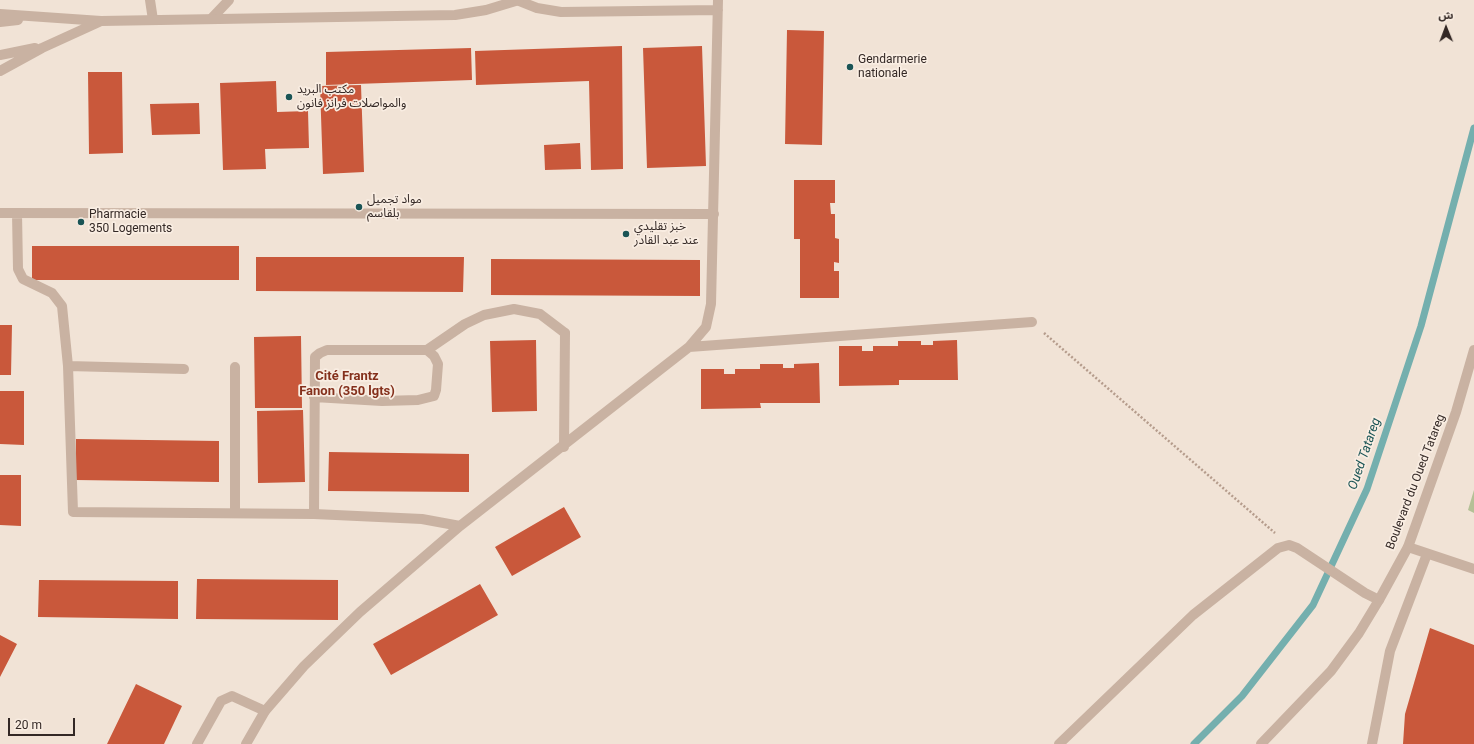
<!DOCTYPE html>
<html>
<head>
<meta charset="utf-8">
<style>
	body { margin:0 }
	#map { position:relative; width:1474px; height:744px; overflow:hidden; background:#f1e3d6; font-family:Roboto,"Noto Sans Arabic",sans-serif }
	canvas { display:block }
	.north { position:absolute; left:1426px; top:8px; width:40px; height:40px; -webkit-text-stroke:3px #f9ede2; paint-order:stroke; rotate:359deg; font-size:11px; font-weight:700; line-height:16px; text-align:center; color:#332825 }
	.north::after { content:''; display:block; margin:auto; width:14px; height:18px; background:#332825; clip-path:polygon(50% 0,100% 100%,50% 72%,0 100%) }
	.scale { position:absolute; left:8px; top:718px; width:67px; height:18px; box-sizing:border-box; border:2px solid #332825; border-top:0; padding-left:5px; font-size:12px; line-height:14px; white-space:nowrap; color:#332825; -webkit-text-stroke:3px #f9ede2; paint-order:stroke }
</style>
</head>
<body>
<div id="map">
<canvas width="1474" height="744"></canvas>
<div class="north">ش</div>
<div class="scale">20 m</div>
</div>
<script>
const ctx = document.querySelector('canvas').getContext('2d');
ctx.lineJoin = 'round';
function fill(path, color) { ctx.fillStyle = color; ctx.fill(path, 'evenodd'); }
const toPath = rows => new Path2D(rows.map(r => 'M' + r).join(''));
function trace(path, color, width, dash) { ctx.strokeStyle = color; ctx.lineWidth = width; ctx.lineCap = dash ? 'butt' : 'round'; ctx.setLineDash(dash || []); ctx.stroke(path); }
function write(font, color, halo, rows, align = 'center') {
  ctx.font = font + ' Roboto,"Noto Sans Arabic",sans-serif'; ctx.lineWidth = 3.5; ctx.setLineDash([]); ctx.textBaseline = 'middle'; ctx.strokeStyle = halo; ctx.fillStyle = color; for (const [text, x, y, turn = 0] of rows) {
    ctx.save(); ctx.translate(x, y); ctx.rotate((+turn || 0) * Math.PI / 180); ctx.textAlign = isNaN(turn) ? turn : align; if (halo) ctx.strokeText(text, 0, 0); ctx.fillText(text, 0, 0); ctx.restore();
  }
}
fill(toPath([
	[1474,490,1474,513,1468,510]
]), '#b4c096');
trace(toPath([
	[1194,744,1242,696,1313,605,1367,489,1421,326,1474,128]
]), '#74afae', 7);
fill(toPath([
	[787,30,824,31,822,145,785,144],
	[622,46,623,169,591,170,589,81,476,85,475,51],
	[702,46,706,166,647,168,643,48],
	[471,48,472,80,326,85,326,52],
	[88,72,122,72,123,153,89,154],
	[276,81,277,112,308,111,309,148,265,149,266,169,223,170,220,83],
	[361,85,364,172,323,174,320,86],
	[199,103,200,134,152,135,150,104],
	[580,143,581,169,545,170,544,145],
	[794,180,835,180,835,203,830,203,831,214,835,214,835,238,839,239,839,263,834,262,834,271,839,271,839,298,800,298,800,239,794,239],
	[32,246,239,246,239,280,32,280],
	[256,257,464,257,463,292,256,291],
	[491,259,700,260,700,296,491,295],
	[0,325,12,325,11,375,0,375],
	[301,336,302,408,255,408,254,337],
	[536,340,537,411,492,412,490,341],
	[957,340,958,380,899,380,899,385,839,386,839,346,862,346,862,351,873,351,873,346,898,346,898,341,921,341,921,345,933,345,933,341],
	[819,363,820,403,760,403,761,408,701,409,701,369,724,369,724,374,735,374,735,369,760,369,760,364,783,364,783,368,794,368,794,364],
	[0,391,24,391,24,445,0,444],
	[303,410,305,482,258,483,257,411],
	[76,439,219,441,219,482,76,480],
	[329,452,469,454,469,492,328,491],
	[0,475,21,475,21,526,0,525],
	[564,507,581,537,512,576,495,547],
	[197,579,338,580,338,620,196,619],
	[39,580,178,581,178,619,38,617],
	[480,584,498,615,391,675,373,644],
	[1430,628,1474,645,1474,744,1403,744,1405,714],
	[0,635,17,644,0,677],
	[136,684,182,706,164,744,107,744]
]), '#c9583b');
trace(toPath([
	[1044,333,1275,533]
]), '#b59c8c', 2.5, [2, 2]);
trace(toPath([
	[150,0,153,20],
	[314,397,382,401,418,400,434,396,436,390,438,364,434,356,427,350],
	[314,514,315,357,320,353,327,350,427,350,465,324,484,315,514,309,540,314,565,333],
	[1408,547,1474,569],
	[197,744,221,701,232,696,265,711],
	[1059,744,1193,615,1278,548,1289,545,1297,548,1365,593,1379,600],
	[1372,744,1390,651,1427,554]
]), '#c9b2a2', 10);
trace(toPath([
	[517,0,537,8,561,12,718,10],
	[211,19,229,0],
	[0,213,714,214],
	[17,213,18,269,23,279,52,293,62,306,68,366],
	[689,347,1032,322],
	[235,367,235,513],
	[184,369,68,366,73,512,314,514,422,519,460,526],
	[564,447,565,333],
	[246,744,265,711,304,666,360,612,460,526,689,347,706,327,711,304,718,0]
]), '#c9b2a2', 10);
trace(toPath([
	[0,14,101,21,455,15,486,10,519,0],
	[0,22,18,20],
	[0,55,35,48],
	[0,71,42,48,99,22],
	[1261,744,1331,671,1359,633,1379,600,1408,547,1456,412,1474,350]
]), '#c9b2a2', 10);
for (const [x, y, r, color] of [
	[850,67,4,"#1a5455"],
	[289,97,4,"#1a5455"],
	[359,207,4,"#1a5455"],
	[81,222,4,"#1a5455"],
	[626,234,4,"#1a5455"]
]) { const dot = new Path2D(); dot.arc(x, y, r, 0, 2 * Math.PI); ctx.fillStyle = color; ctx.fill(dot); trace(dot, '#f9ede2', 1.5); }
write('12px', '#332825', '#f9ede2', [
	["Gendarmerie",858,60],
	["nationale",858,74],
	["مكتب البريد",297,90],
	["والمواصلات فرانز فانون",297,104],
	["مواد تجميل",367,200],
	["بلقاسم",367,214],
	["Pharmacie",89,215],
	["350 Logements",89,229],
	["خبز تقليدي",634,227],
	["عند عبد القادر",634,241]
], 'left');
write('12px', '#332825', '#f9ede2', [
	["Boulevard du Oued Tatareg",1416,482,-69]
]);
write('bold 13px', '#84301c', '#f9ede2', [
	["Cité Frantz",347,377],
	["Fanon (350 lgts)",347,392]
]);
write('italic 13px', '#1a5455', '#f9ede2', [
	["Oued Tatareg",1365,454,-71]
]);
</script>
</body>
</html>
